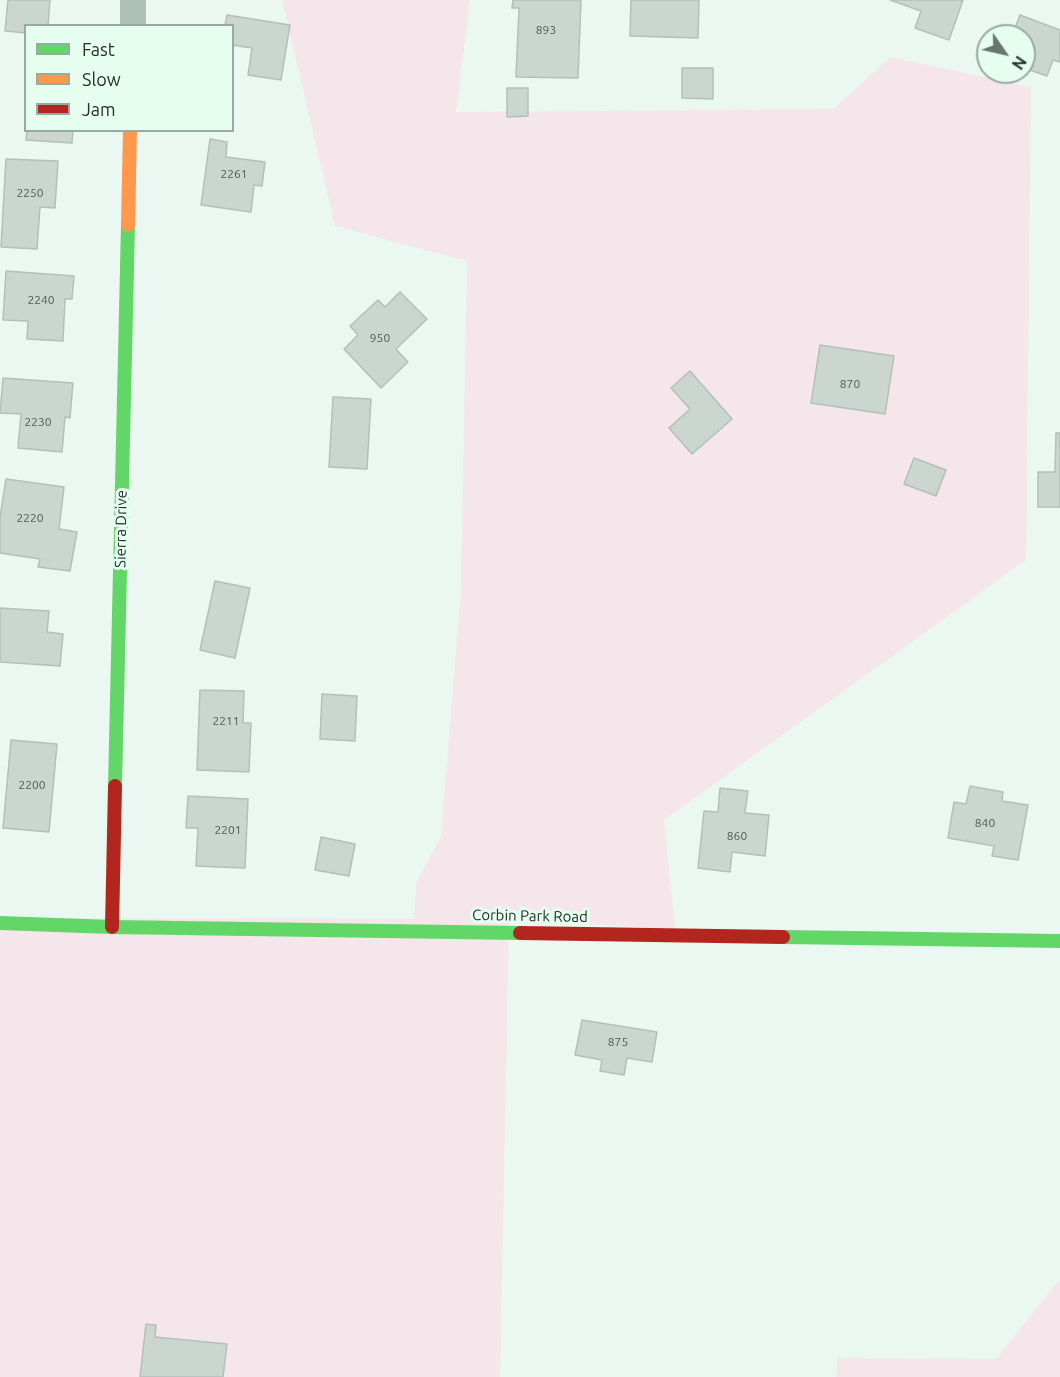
<!DOCTYPE html>
<html>
<head>
<meta charset="utf-8">
<style>
	body { margin:0 }
	#map { position:relative; width:1060px; height:1377px; overflow:hidden; background:#ebf8f1; font-family:Ubuntu,sans-serif }
	canvas { display:block }
	.legend { position:absolute; left:24px; top:24px; width:210px; height:108px; box-sizing:border-box; background:#e5fef0; border:2px solid #99aba1; margin:0; padding:8px 10px; list-style:none; font-size:18px; color:#262f2a }
	.legend li { display:flex; align-items:center; gap:12px; height:30px }
	.legend b { width:30px; border:2px solid #99aba1 }
	.north { position:absolute; left:976px; top:24px; width:60px; height:60px; box-sizing:border-box; background:#e5fef0; border:2px solid #99aba1; border-radius:50%; rotate:124deg; font-size:16px; font-weight:700; line-height:24px; text-align:center; color:#262f2a }
	.north::after { content:''; display:block; margin:auto; width:21px; height:27px; background:#6b7570; clip-path:polygon(50% 0,100% 100%,50% 72%,0 100%) }
</style>
</head>
<body>
<div id="map">
<canvas width="1060" height="1377"></canvas>
<ul class="legend">
<li><b style="height:8px;background:#63d668"></b>Fast</li>
<li><b style="height:8px;background:#ff974d"></b>Slow</li>
<li><b style="height:8px;background:#b3261e"></b>Jam</li>
</ul>
<div class="north">N</div>
</div>
<script>
const ctx = document.querySelector('canvas').getContext('2d');
ctx.lineJoin = 'round';
function fill(path, color) { ctx.fillStyle = color; ctx.fill(path, 'evenodd'); }
const toPath = rows => new Path2D(rows.map(r => 'M' + r).join(''));
function trace(path, color, width, dash) { ctx.strokeStyle = color; ctx.lineWidth = width; ctx.lineCap = dash ? 'butt' : 'round'; ctx.setLineDash(dash || []); ctx.stroke(path); }
function write(font, color, halo, rows, align = 'center') {
  ctx.font = font + ' Ubuntu,sans-serif'; ctx.lineWidth = 6; ctx.setLineDash([]); ctx.textBaseline = 'middle'; ctx.strokeStyle = halo; ctx.fillStyle = color; for (const [text, x, y, turn = 0] of rows) {
    ctx.save(); ctx.translate(x, y); ctx.rotate((+turn || 0) * Math.PI / 180); ctx.textAlign = isNaN(turn) ? turn : align; if (halo) ctx.strokeText(text, 0, 0); ctx.fillText(text, 0, 0); ctx.restore();
  }
}
fill(toPath([
	[282,0,470,0,456,112,833,109,891,57,1031,87,1026,560,664,820,675,929,509,920,500,1377,0,1377,0,918,414,919,416,883,441,836,461,589,467,261,335,226],
	[1060,1279,1060,1377,836,1377,837,1358,996,1359]
]), '#f4e6ea');
const building = toPath([
	[8,0,50,0,48,26,26,26,26,33,5,31,8,0],
	[513,0,581,0,578,78,516,77,519,8,512,8,513,0],
	[631,0,699,0,698,38,630,36,631,0],
	[890,0,963,0,949,40,915,28,921,11,890,0],
	[227,15,290,25,281,80,248,75,252,48,232,45,232,26,225,26,227,15],
	[1020,15,1060,30,1060,62,1053,60,1047,76,1024,68,1024,36,1012,36,1020,15],
	[682,68,713,68,713,99,682,98,682,68],
	[507,88,528,88,528,116,507,117,507,88],
	[27,130,73,130,72,143,26,140,27,130],
	[210,139,227,142,226,157,265,162,262,186,254,185,251,212,201,205,210,139],
	[6,159,58,161,55,208,40,207,37,249,1,247,6,159],
	[6,271,74,276,72,299,65,299,63,341,27,339,28,321,3,320,6,271],
	[400,292,427,319,396,349,408,362,381,388,344,349,358,335,350,326,378,300,385,307,400,292],
	[820,345,894,356,885,414,811,403,820,345],
	[690,371,732,419,692,454,669,428,690,409,671,388,690,371],
	[3,378,73,383,70,418,65,417,62,452,18,448,21,414,0,413,3,378],
	[333,397,371,399,367,469,329,467,333,397],
	[1056,433,1060,433,1060,507,1038,507,1038,472,1055,472,1056,433],
	[914,458,946,470,936,496,904,484,914,458],
	[6,479,64,487,59,529,77,532,70,571,38,567,40,559,0,553,0,517,6,479],
	[215,581,250,588,235,658,200,650,215,581],
	[0,608,49,611,47,632,63,634,60,666,0,662,0,608],
	[200,690,244,691,243,723,251,723,249,772,197,770,200,690],
	[322,694,357,696,355,741,320,739,322,694],
	[11,740,57,744,49,832,3,828,11,740],
	[970,786,1003,792,1002,801,1028,805,1018,860,992,856,994,846,948,838,954,802,966,804,970,786],
	[720,788,748,791,745,813,769,815,765,856,732,852,730,872,698,868,704,811,718,812,720,788],
	[188,796,248,799,245,868,196,866,198,828,186,828,188,796],
	[321,837,355,844,349,876,315,870,321,837],
	[582,1020,657,1032,652,1062,627,1058,624,1075,600,1071,602,1060,575,1055,582,1020],
	[146,1324,156,1325,155,1337,227,1344,223,1377,140,1377,146,1324]
]);
fill(building, '#cbd6d0');
trace(building, '#b5bfba', 1.5);
trace(toPath([
	[133,26,133,0]
]), '#aec1b7', 26);
trace(toPath([
	[115,786,128,225],
	[0,923,112,927,520,933],
	[783,937,1060,941]
]), '#63d668', 14);
trace(toPath([
	[128,225,130,130]
]), '#ff974d', 14);
trace(toPath([
	[112,927,115,786],
	[520,933,783,937]
]), '#b3261e', 14);
write('12px', '#4f5954', null, [
	["893",546,30],
	["2261",234,174],
	["2250",30,193],
	["2240",41,300],
	["950",380,338],
	["870",850,384],
	["2230",38,422],
	["2220",30,518],
	["2211",226,721],
	["2200",32,785],
	["840",985,823],
	["2201",228,830],
	["860",737,836],
	["875",618,1042]
]);
write('15px', '#262f2a', '#e5fef0', [
	["Sierra Drive",121,529,-89],
	["Corbin Park Road",530,916,1]
]);
</script>
</body>
</html>
